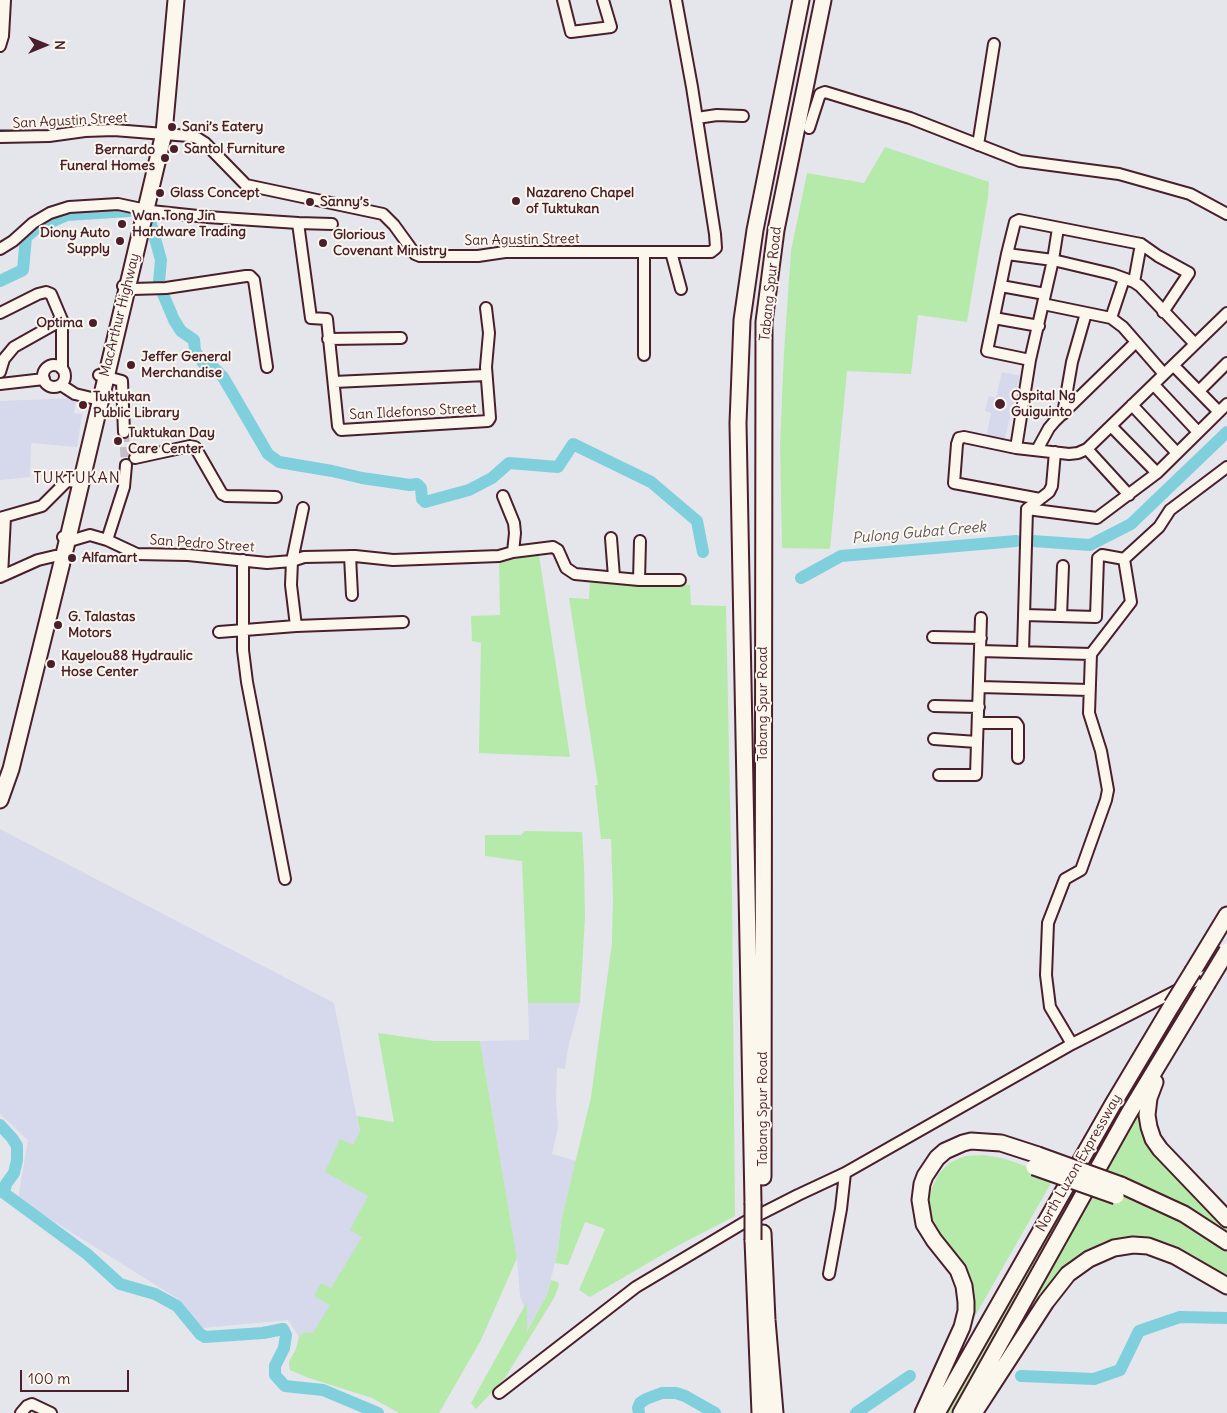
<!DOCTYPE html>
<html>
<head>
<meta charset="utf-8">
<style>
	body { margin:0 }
	#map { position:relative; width:1227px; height:1413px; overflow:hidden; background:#e5e5ec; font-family:Delius,sans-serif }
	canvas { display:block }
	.north { position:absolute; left:20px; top:20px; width:50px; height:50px; -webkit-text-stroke:4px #fbf7ec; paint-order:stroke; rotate:90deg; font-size:14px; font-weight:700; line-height:20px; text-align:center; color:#4a1f2b }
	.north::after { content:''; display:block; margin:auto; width:18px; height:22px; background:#4a1f2b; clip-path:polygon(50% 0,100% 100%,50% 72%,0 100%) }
	.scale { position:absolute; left:20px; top:1370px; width:109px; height:22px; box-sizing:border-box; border:2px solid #4a1f2b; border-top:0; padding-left:6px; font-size:15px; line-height:18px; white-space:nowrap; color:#4a1f2b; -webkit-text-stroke:4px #fbf7ec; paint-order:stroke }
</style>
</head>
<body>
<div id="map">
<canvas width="1227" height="1413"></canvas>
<div class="north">N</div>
<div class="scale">100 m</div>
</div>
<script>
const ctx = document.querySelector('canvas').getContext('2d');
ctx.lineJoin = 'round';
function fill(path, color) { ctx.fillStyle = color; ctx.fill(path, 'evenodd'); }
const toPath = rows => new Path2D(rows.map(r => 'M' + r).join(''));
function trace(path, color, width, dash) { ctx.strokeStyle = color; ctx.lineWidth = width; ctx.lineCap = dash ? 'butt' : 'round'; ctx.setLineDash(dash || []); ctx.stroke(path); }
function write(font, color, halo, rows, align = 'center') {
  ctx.font = font + ' Delius,sans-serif'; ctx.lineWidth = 4; ctx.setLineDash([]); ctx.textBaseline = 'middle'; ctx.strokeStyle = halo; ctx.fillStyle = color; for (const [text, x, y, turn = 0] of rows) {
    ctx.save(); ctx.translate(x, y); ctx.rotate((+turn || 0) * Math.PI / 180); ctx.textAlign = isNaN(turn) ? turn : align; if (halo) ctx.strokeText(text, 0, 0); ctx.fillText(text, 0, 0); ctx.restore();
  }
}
fill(toPath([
	[1002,372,1020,376,1004,442,986,438,991,413,985,411,989,396,996,398],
	[76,398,74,413,82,414,77,447,31,443,30,477,0,480,0,401],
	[0,829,334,1003,376,1214,309,1378,290,1370,289,1362,296,1349,299,1337,288,1320,202,1328,180,1300,18,1199,28,1140,0,1114],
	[528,1003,580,1003,568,1048,565,1069,557,1068,556,1099,558,1128,552,1154,576,1161,561,1222,558,1250,547,1295,526,1332,527,1303,524,1307,520,1296,517,1258,480,1041,529,1040]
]), '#d6d8ec');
fill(toPath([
	[885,147,989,182,988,197,967,322,918,315,911,374,847,371,830,549,782,548,780,445,784,352,791,251,807,173,864,183],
	[539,555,570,757,479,753,481,643,472,641,471,616,500,615,499,562],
	[590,580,690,585,691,605,726,606,732,895,735,1216,679,1245,590,1297,579,1290,605,1229,585,1222,568,1265,555,1263,558,1250,561,1222,591,1097,612,943,613,897,611,839,601,839,595,785,598,785,569,598,589,599],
	[525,831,582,832,584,864,585,917,580,1003,528,1003,522,861,485,856,485,835,521,835],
	[1188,998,1100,1148,951,1413,945,1413,1179,1002],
	[378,1033,434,1041,480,1041,517,1258,481,1340,439,1413,399,1413,372,1398,309,1378,290,1370,289,1362,296,1349,299,1337,304,1332,313,1333,330,1305,314,1296,321,1283,331,1288,362,1237,350,1230,368,1196,325,1172,340,1139,353,1145,360,1131,357,1116,394,1122],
	[1140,1109,1143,1117,1227,1226,1227,1237,1134,1184,1106,1170],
	[983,1155,1002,1158,1055,1176,966,1332,970,1315,931,1220,929,1205,931,1190,938,1175,949,1163,965,1156],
	[1099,1185,1122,1191,1177,1219,1213,1242,1227,1252,1227,1277,1171,1244,1153,1238,1136,1236,1105,1241,1078,1256,1068,1265,1010,1350,1005,1347],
	[551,1280,558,1282,559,1285,554,1298,505,1378,476,1409,471,1403,524,1307,527,1302,527,1331,547,1295]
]), '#b6eaab');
trace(toPath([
	[101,125,112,125],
	[0,130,32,131],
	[42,131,59,130]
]), '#6a8996', 2);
trace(toPath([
	[151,224,161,260,159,282],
	[0,281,23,270,26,237,37,228,67,215,129,211],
	[163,294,174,320,181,331,194,340,195,351,201,360,204,364,211,365,223,377,268,454,279,462,332,471,362,478,410,485,417,484,421,488,422,499,425,502,469,490,492,478,509,463,558,467,573,444,651,482,697,521,703,552],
	[1032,541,1090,545,1131,524,1227,432],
	[801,578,841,556,1016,541],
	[0,1125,12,1138,17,1146,17,1160,14,1173,6,1184,4,1193,87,1254,120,1284,155,1294,177,1306,200,1334,205,1337,263,1333,283,1329,286,1335,284,1348,275,1366,275,1375,285,1386,323,1390,378,1413],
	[1021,1376,1094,1379,1120,1370,1139,1331,1180,1317,1227,1318],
	[639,1413,638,1408,640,1403,646,1399,662,1393,676,1393,685,1396,715,1413],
	[856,1413,910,1376]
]), '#80cfdd', 12);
trace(toPath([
	[124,432,126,465]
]), '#c6bdc5', 10, [10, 5]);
const minor = toPath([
	[563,0,571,32,611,27,603,0],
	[0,46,3,36,5,0],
	[697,118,717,115,743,116],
	[809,128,820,94,825,92,910,118,1020,161,1119,174,1190,194,1227,214],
	[0,137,49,136,85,131,114,130,189,136,197,138,205,143,246,185,383,214,394,225,415,254,420,256,478,256,505,252,711,252,716,248,715,234,692,87,676,0],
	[978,145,994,44],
	[298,223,332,224],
	[0,249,13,241,33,223,50,213,69,207,118,204,151,211,207,217,298,223,311,318,327,319,338,426,341,430,488,421,490,418,486,367,489,333,486,308],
	[644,252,644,355],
	[671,252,681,289],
	[1007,254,1053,260,1112,274,1134,282,1140,286,1195,344],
	[1134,282,1141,244],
	[123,286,133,289,166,288,246,276,250,276,254,280,267,367],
	[1001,286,1045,294],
	[1043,304,1111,318,1123,327,1164,374],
	[0,313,38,294,46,292,51,294,62,320,62,369],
	[994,318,1039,326],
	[1111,318,1124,279],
	[328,339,401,338],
	[1030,360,987,351,1007,254,1015,222,1019,220,1141,244,1158,256,1189,273,1163,312],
	'43 376a11 11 0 1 1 22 0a11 11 0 1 1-22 0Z',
	[1174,366,1219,412],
	[0,372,4,359,14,347,62,320],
	[99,375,122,381,124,432],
	[334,382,486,375],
	[0,384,44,379],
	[61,385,75,394,100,400],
	[1154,385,1198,432],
	[1199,391,1227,363],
	[1132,405,1177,453],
	[1063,414,1072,362,1086,313],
	[1111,426,1157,473],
	[1016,448,1030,360,1053,260,1058,228],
	[1087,449,1129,495],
	[1037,450,1049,428,1055,421,1136,342],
	[135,458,190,446,195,447,222,494,226,496,276,497],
	[1040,499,954,483,957,444,959,438,964,437,1016,448,1069,454,1078,453,1087,449,1227,313],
	[1027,509,1097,518,1157,473,1227,404],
	[0,518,42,506,67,481,80,482],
	[63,537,73,540,90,535,107,540,137,554,188,555,267,563,292,561,303,508],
	[611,538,614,577],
	[107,540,124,487,126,465],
	[513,552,553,547,558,550,566,568,575,574,639,580,680,580],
	[350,556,352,595],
	[243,560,243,650,247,682,285,879],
	[2,576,5,517],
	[0,577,38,560,55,556,63,556],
	[639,580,640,541],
	[1024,615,1096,617,1098,558,1102,555,1124,559],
	[1061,616,1063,566],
	[403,622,296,626,291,585,292,561,304,557,355,556,393,560,499,556,513,552,515,533,514,523,503,496],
	[219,632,296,626],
	[933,637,981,638],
	[980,651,1091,654],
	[1023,652,1027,509,1049,492,1052,486,1055,452],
	[980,687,1089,690],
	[934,706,979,707],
	[978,723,1016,723,1018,726,1018,758],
	[934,739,977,742],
	[939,775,976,775,981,618],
	[1072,1044,1050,1007,1046,975,1048,923,1065,879,1081,870,1106,800,1108,790,1101,751,1089,713,1091,654,1131,602,1124,559,1159,527,1170,510,1227,467],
	[829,1274,841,1209,845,1173],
	[499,1393,636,1287,745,1222,798,1195,845,1173,1072,1044,1213,972],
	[21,1413,27,1406,32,1404,51,1413]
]);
const highway = toPath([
	[0,800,11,769,68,538,164,133,176,0],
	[1193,971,1227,915],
	[1155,1082,1149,1098,1147,1115,1149,1127,1153,1139,1160,1149,1227,1219],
	[763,1177,764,322,776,230,823,0],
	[1121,1185,1184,1214,1227,1242],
	[753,1203,738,423,742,320,755,230,801,0],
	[763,1233,767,1320,775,1413],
	[753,1240,760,1413],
	[923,1413,962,1327,966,1311,966,1302,964,1286,958,1270,934,1240,924,1224,920,1200,922,1184,925,1176,937,1158,945,1151,963,1143,971,1141,1001,1143,1038,1155],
	[937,1413,1113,1104,1172,1005],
	[961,1413,1129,1113,1207,984],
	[974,1413,1046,1302,1068,1274,1089,1259,1114,1248,1133,1245,1148,1246,1175,1256,1227,1286]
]);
trace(minor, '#4a1f2b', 14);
trace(highway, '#4a1f2b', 19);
trace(minor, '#fbf7ec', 10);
trace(highway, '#fbf7ec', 15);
const highwayBridge = toPath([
	[1207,984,1227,951],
	[1172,1005,1193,971],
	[1038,1155,1121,1185],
	[1034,1167,1116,1196],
	[753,1240,753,1203]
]);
trace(highwayBridge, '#4a1f2b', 19, []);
trace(highwayBridge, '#fbf7ec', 15);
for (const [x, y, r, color] of [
	[172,127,5,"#4a1f2b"],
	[174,149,5,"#4a1f2b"],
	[165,158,5,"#4a1f2b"],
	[160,193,5,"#4a1f2b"],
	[516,201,5,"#4a1f2b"],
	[310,202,5,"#4a1f2b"],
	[122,224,5,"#4a1f2b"],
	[120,241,5,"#4a1f2b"],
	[323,243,5,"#4a1f2b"],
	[93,323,5,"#4a1f2b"],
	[131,365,5,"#4a1f2b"],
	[1000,404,6,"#4a1f2b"],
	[83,405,5,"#4a1f2b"],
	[118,441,5,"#4a1f2b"],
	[72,558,5,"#4a1f2b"],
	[58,625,5,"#4a1f2b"],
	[51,664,5,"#4a1f2b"]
]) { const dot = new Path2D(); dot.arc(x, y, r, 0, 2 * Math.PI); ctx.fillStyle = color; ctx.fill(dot); trace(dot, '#fbf7ec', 2); }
write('14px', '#4a1f2b', '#fbf7ec', [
	["San Agustin Street",70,121,-3],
	["San Agustin Street",522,240,-1],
	["Tabang Spur Road",771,284,-84],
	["MacArthur Highway",120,315,-76],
	["San Ildefonso Street",413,412,-3],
	["San Pedro Street",202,544,4],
	["Tabang Spur Road",763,704,-90],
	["Tabang Spur Road",763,1109,-90],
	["North Luzon Expressway",1079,1163,-60]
]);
write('bold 14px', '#4a1f2b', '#fbf7ec', [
	["Sani’s Eatery",182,127],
	["Santol Furniture",184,149],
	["Bernardo",155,150,"right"],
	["Funeral Homes",155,166,"right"],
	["Glass Concept",170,193],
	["Nazareno Chapel",526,193],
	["of Tuktukan",526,209],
	["Sanny’s",320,202],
	["Wan Tong Jin",132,216],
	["Hardware Trading",132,232],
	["Diony Auto",110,233,"right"],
	["Supply",110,249,"right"],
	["Glorious",333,235],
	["Covenant Ministry",333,251],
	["Optima",83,323,"right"],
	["Jeffer General",141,357],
	["Merchandise",141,373],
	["Ospital Ng",1011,396],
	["Guiguinto",1011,412],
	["Tuktukan",93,397],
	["Public Library",93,413],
	["Tuktukan Day",128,433],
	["Care Center",128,449],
	["Alfamart",82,558],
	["G. Talastas",68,617],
	["Motors",68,633],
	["Kayelou88 Hydraulic",61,656],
	["Hose Center",61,672]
], 'left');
write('italic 15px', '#5a5460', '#fbf7ec', [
	["Pulong Gubat Creek",919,533,-5]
]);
ctx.letterSpacing = '1px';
write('16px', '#4a1f2b', '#fbf7ec', [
	["TUKTUKAN",77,478]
]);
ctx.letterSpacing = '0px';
</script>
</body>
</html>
